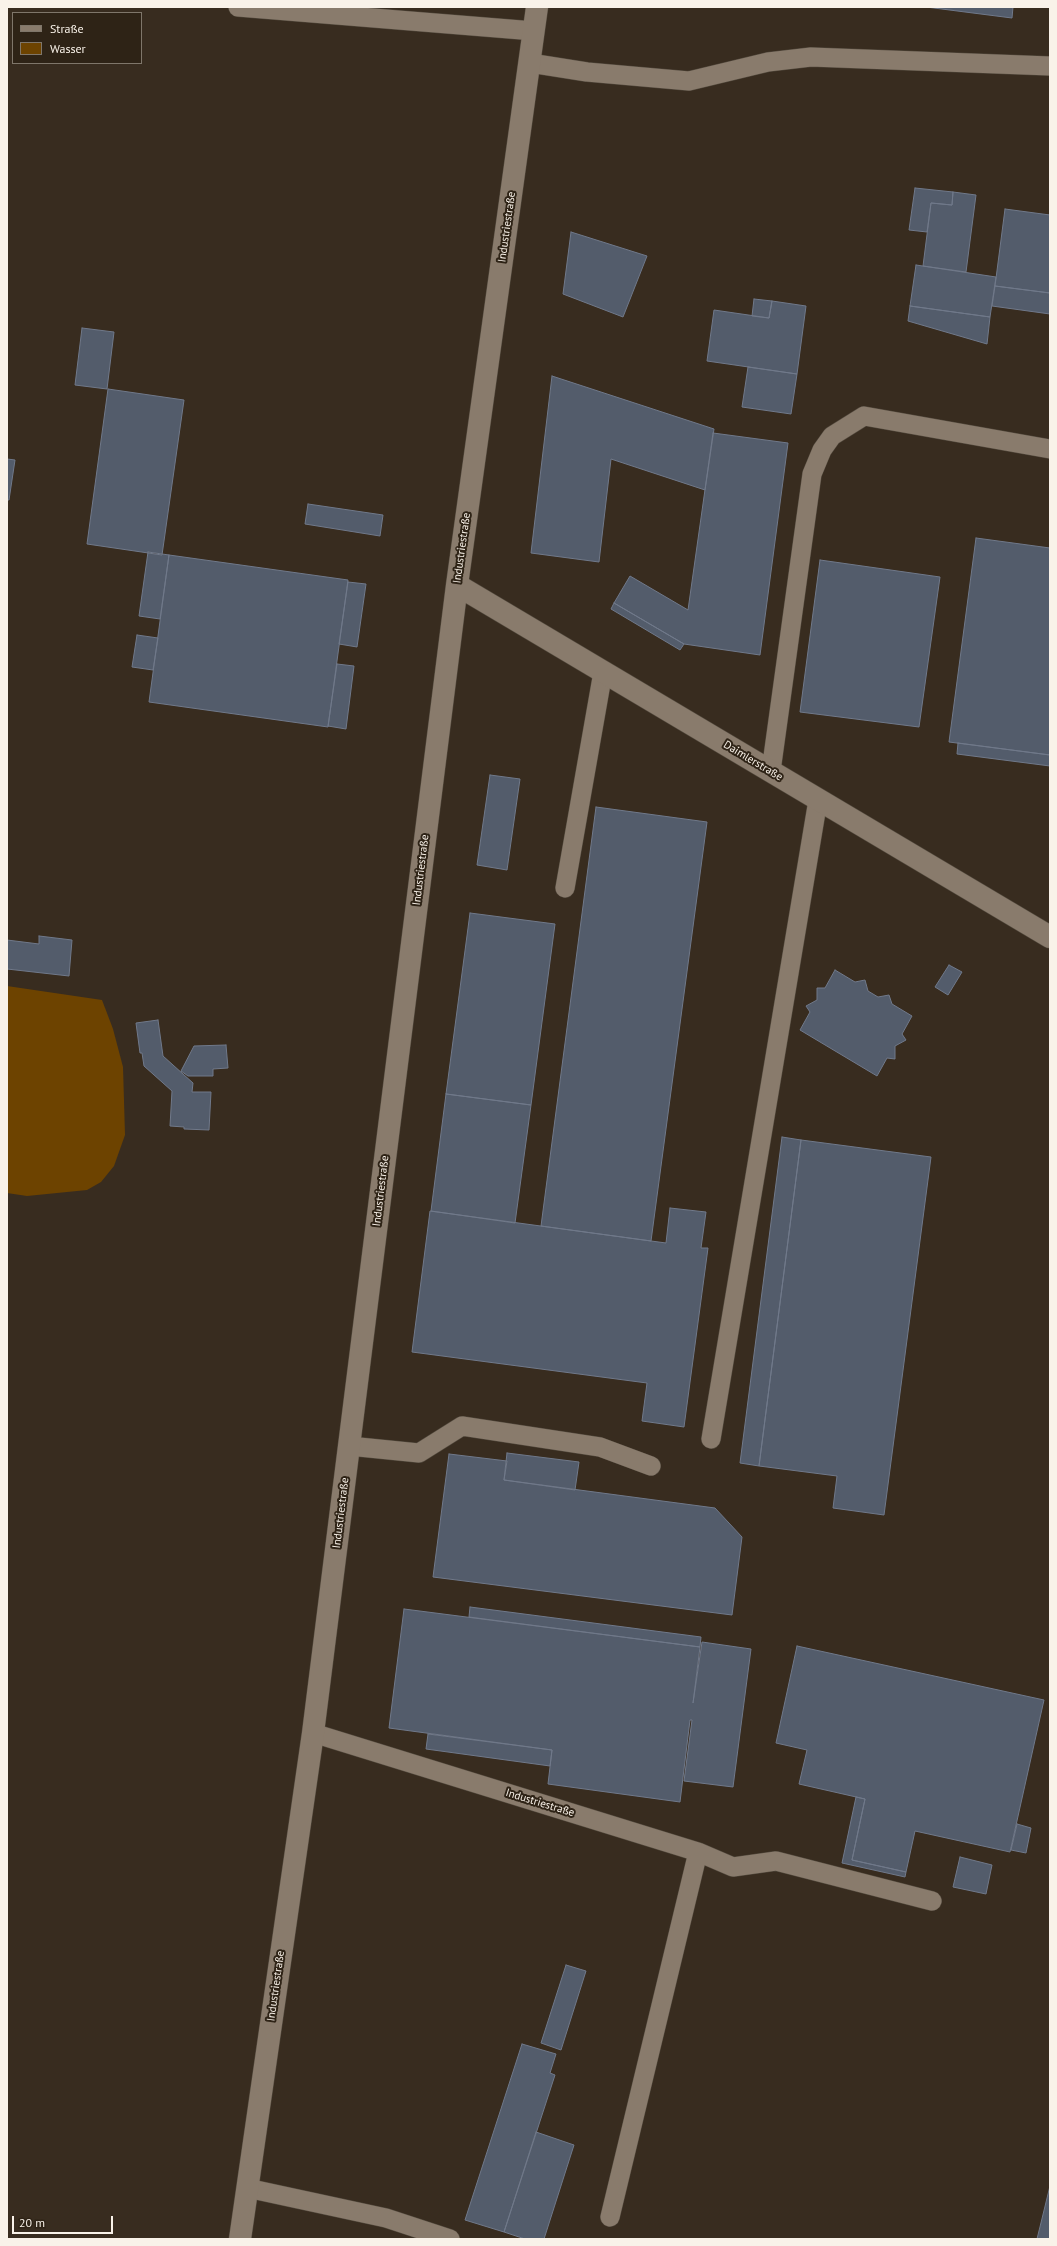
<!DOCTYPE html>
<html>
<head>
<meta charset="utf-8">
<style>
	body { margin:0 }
	#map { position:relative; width:1057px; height:2246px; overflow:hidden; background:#382c1f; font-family:"PT Sans",sans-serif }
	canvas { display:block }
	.frame { position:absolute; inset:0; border:8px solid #f9f2e9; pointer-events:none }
	.legend { position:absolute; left:12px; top:12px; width:130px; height:52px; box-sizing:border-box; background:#2e2316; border:1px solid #7f766a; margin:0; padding:5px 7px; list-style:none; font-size:12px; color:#f9f2e9 }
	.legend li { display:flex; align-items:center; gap:8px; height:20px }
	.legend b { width:20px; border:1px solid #7f766a }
	.scale { position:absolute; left:12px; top:2216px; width:101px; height:18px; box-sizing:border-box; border:2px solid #f9f2e9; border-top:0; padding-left:5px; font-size:12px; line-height:14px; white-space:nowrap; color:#f9f2e9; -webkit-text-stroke:3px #2e2316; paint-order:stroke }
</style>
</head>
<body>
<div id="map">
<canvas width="1057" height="2246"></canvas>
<div class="frame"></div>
<ul class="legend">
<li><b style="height:5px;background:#897b6c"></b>Straße</li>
<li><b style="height:11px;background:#6d4300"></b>Wasser</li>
</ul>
<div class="scale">20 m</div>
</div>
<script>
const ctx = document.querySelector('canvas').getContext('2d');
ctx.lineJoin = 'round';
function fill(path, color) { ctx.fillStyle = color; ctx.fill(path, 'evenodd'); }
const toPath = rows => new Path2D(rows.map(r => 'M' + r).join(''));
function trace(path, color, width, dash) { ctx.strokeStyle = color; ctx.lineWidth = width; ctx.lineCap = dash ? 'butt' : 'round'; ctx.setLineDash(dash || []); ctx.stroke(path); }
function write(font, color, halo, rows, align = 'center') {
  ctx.font = font + ' "PT Sans",sans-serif'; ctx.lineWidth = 4; ctx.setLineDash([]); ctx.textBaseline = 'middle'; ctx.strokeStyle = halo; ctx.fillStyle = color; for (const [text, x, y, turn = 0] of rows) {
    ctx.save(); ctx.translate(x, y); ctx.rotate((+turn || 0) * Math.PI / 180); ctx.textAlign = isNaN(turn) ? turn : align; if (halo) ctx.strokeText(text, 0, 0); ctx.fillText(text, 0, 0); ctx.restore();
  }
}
fill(toPath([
	[7,986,102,1000,113,1029,123,1067,125,1135,114,1166,101,1182,87,1190,27,1196,7,1193]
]), '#6d4300');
const building = toPath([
	[926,7,1013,7,1012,18,926,7],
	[915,188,953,192,952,205,931,203,927,232,909,230,915,188],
	[953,192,976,195,966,272,923,266,931,203,952,205,953,192],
	[1005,209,1050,215,1050,293,995,286,1005,209],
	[571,232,647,256,623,317,563,294,571,232],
	[916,265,996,277,990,317,910,306,916,265],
	[995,286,1050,293,1050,314,992,306,995,286],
	[754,299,772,301,769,318,752,316,754,299],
	[772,301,806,306,797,374,707,361,714,310,769,318,772,301],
	[910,306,990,317,987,344,908,321,910,306],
	[82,328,114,332,107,389,75,385,82,328],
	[748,367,797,374,791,414,742,407,748,367],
	[552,376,714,429,705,490,611,459,599,562,531,553,552,376],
	[108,389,184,400,162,555,87,544,108,389],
	[713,433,788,443,760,655,684,644,614,603,630,576,688,610,713,433],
	[7,459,15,460,9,500,7,500,7,459],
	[308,504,383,515,380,536,305,524,308,504],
	[976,538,1050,548,1050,755,949,742,976,538],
	[148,552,169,555,160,619,139,616,148,552],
	[169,555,348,580,328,727,149,702,169,555],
	[820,560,940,577,919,727,800,712,820,560],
	[348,582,366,584,357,647,339,644,348,582],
	[614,603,684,644,680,650,611,609,614,603],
	[137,635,158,638,153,670,132,667,137,635],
	[337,664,354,666,346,729,328,726,337,664],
	[958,743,1050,755,1050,766,957,754,958,743],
	[490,775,520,779,507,870,477,865,490,775],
	[596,807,707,822,651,1241,541,1226,596,807],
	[470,913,555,924,531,1105,446,1094,470,913],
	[39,936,72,940,69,976,7,969,7,940,39,944,39,936],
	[949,965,962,972,948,995,935,987,949,965],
	[835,970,855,982,865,980,868,991,878,997,889,995,892,1004,912,1016,902,1034,906,1040,895,1046,895,1059,887,1058,877,1076,800,1030,810,1012,806,1006,817,1000,817,988,825,988,835,970],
	[158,1020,163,1056,193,1083,192,1092,211,1092,209,1130,184,1129,184,1127,170,1126,172,1091,144,1066,142,1053,140,1053,136,1023,158,1020],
	[226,1045,228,1068,213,1069,213,1076,188,1076,181,1071,194,1046,226,1045],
	[446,1094,531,1105,515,1223,431,1211,446,1094],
	[782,1137,801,1140,759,1466,740,1463,782,1137],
	[801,1140,931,1157,884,1515,833,1508,837,1476,759,1466,801,1140],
	[670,1208,706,1212,701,1248,708,1248,684,1427,642,1421,647,1383,412,1352,430,1211,666,1243,670,1208],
	[507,1453,579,1462,575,1490,504,1480,507,1453],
	[449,1454,507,1461,504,1480,715,1508,742,1537,732,1615,433,1577,449,1454],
	[470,1607,701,1637,700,1647,469,1617,470,1607],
	[404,1609,700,1647,693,1703,702,1642,751,1649,733,1787,684,1781,692,1720,690,1720,680,1802,548,1784,552,1750,389,1728,404,1609],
	[797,1646,1044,1700,1010,1852,915,1831,906,1872,852,1860,865,1799,799,1784,807,1750,776,1743,797,1646],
	[428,1734,552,1750,550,1766,426,1749,428,1734],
	[856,1797,865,1799,852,1860,906,1872,905,1877,842,1863,856,1797],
	[1017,1824,1031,1828,1026,1853,1011,1850,1017,1824],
	[960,1857,992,1865,986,1894,953,1887,960,1857],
	[566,1965,586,1971,561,2050,541,2043,566,1965],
	[522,2044,556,2054,550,2073,555,2075,504,2232,465,2220,522,2044],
	[536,2132,574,2145,544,2239,525,2239,504,2232,536,2132],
	[1050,2186,1050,2239,1037,2239,1050,2186]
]);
fill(building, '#535c6b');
trace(building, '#70798a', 1);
const service = toPath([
	[238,7,534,31],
	[530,63,587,72,689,81,768,62,811,57,1050,66],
	[771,771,812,474,822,450,832,436,864,416,1050,449],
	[565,888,603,672],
	[711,1439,818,800],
	[349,1446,419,1453,462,1426,600,1447,651,1466],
	[313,1733,698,1852,733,1867,776,1861,932,1901],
	[247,2188,386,2218,450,2239],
	[610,2217,698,1852]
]);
const minor = toPath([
	[457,585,1050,937],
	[240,2239,313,1733,457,585,537,7]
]);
trace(service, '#534a3e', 20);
trace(minor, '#534a3e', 23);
trace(service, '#897b6c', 19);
trace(minor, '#897b6c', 22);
write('11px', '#f9f2e9', '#2e2316', [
	["Industriestraße",507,227,-82],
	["Industriestraße",462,548,-82],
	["Daimlerstraße",753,761,31],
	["Industriestraße",421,870,-83],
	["Industriestraße",381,1191,-83],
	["Industriestraße",341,1513,-83],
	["Industriestraße",540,1803,17],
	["Industriestraße",276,1986,-82]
]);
</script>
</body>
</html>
